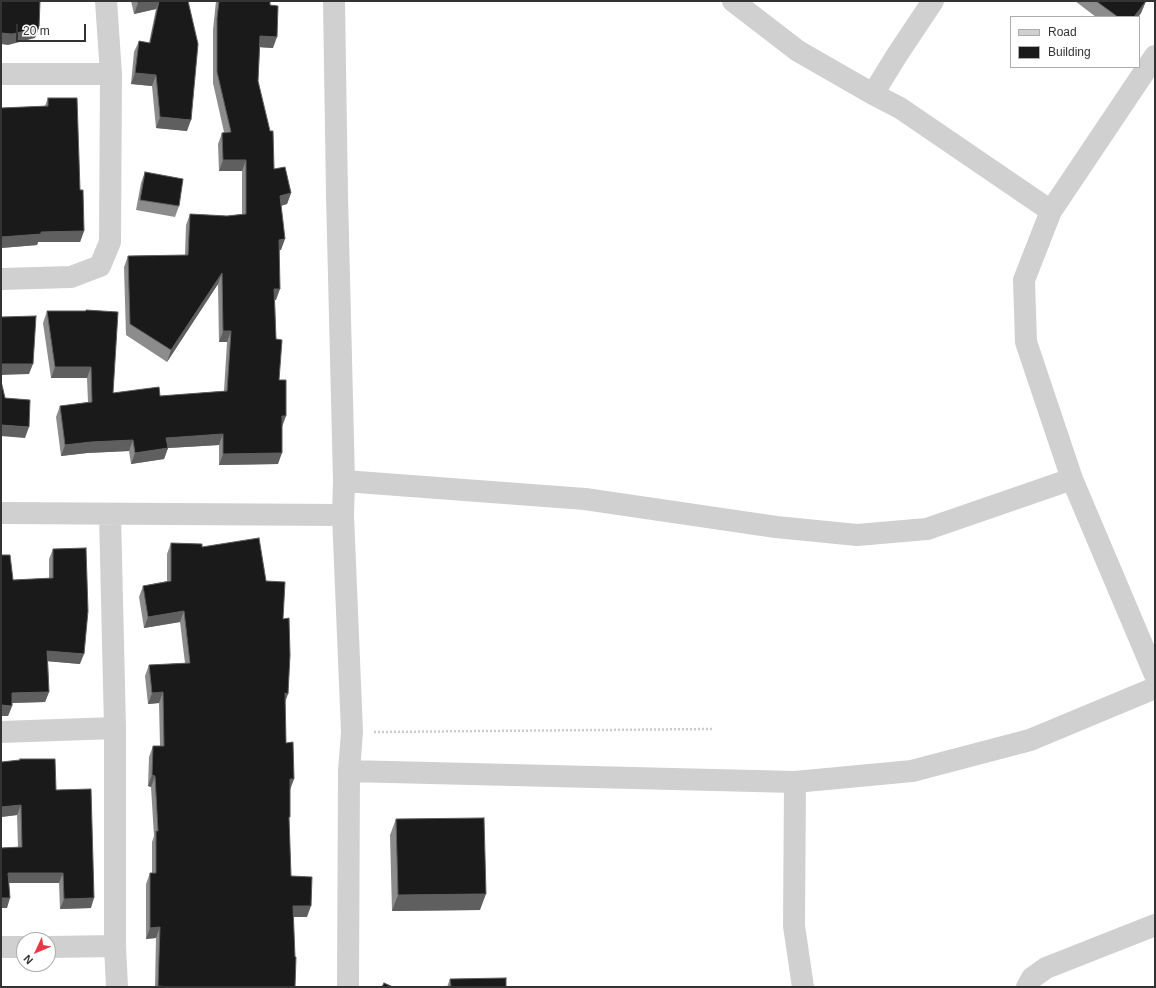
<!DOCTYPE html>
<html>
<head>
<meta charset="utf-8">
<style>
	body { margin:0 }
	#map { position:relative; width:1156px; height:988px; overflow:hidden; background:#fff; font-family:Arial,sans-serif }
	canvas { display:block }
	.frame { position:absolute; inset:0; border:2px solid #333; pointer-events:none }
	.legend { position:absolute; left:1010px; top:16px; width:130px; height:52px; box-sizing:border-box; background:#fff; border:1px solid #adadad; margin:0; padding:5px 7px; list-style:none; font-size:12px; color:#333 }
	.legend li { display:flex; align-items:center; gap:8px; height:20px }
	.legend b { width:20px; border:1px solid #adadad }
	.north { position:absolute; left:16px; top:932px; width:40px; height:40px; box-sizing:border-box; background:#fff; border:1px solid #adadad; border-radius:50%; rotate:226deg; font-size:11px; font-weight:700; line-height:16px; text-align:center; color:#333 }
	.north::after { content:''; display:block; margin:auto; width:14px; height:18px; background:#e63946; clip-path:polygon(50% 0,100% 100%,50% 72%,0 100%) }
	.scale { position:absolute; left:16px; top:24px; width:70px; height:18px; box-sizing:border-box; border:2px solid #333; border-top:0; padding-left:5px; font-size:12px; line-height:14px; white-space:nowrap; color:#333; -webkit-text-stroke:3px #fff; paint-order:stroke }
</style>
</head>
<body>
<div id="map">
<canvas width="1156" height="988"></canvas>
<div class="frame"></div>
<ul class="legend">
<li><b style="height:5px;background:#d0d0d0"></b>Road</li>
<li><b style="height:11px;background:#1a1a1a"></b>Building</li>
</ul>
<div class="north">N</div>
<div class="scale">20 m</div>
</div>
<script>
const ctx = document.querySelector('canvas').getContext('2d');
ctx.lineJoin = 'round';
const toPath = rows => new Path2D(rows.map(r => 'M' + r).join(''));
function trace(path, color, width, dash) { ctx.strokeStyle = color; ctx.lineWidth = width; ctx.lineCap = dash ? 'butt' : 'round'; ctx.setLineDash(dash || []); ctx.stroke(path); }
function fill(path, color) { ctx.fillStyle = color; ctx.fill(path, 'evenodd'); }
trace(toPath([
	[374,732,712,729]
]), '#cdcdcd', 2.5, [2, 2]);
trace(toPath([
	[334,1,337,195,344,481,343,515,352,732,349,771,348,987],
	[733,1,798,51,873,94],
	[933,1,897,55,873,94,900,108,1051,211],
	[1155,56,1051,211,1024,280,1026,342,1072,479,1155,675],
	[1,74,111,74],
	[1,279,71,277,100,266,110,242,111,74,106,1],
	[344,481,585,499,776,527,857,535,927,529,1072,479],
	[1,513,343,515],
	[110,514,115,728,115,946,117,987],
	[1,732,115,728],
	[349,771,795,782,794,926,803,987],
	[795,782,912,771,1030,740,1155,688],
	[1,947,24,947],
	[48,947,115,946],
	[1027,987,1032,978,1046,968,1155,925]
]), '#d0d0d0', 22);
fill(toPath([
	[131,1,188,1,187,131,156,128,152,86,131,84,134,52,139,41,149,43,156,9,134,14],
	[216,1,270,1,270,5,273,48,260,47,258,81,274,169,291,193,287,204,281,206,281,250,279,250,276,300,275,300,276,339,282,426,278,464,219,465,219,445,168,448,164,459,131,464,129,451,87,453,61,456,56,417,60,406,88,402,87,378,51,378,43,323,47,311,86,311,86,310,113,393,160,396,224,391,227,342,219,342,218,284,167,362,126,335,124,267,128,256,185,255,186,225,190,214,227,216,242,214,242,171,219,171,218,144,222,133,224,132,213,83,213,30],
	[1075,1,1146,1,1141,13,1138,17,1096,17],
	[48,98,80,190,84,231,80,242,38,242,37,245,1,248,1,108,45,106],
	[145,172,179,206,175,217,136,210,141,183],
	[171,543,202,547,266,581,283,619,286,743,290,789,289,821,291,876,307,917,293,917,295,987,155,987,156,938,146,939,146,884,150,873,152,873,152,842,154,836,151,787,148,786,149,757,153,746,160,746,159,703,148,704,145,676,149,665,185,663,180,622,144,628,139,597,143,586,167,581,167,554],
	[53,549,80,664,48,661,49,692,45,702,12,703,12,706,8,716,13,580,49,578,49,559],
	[1,762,56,790,91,908,60,909,59,883,9,883,7,908,1,908,1,848,18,847,17,815,1,817],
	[396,819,480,910,392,911,390,835],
	[450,979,506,987,447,987]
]), '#8c8c8c');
fill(toPath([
	[148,1,159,1,156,9,134,14,138,3],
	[1146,1,1141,13,1138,17,1134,17],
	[39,28,35,38,8,45,1,44,1,33],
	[260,36,277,37,273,48,256,47],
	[135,73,156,75,152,86,131,84],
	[160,117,191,120,187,131,156,128],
	[223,160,246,160,242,171,219,171],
	[291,193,287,204,276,207,280,196],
	[84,231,80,242,38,242,37,245,1,248,1,237,41,232],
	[285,239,281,250,275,251,279,240],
	[222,273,218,284,167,362,171,350],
	[274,289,280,289,276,300,270,300],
	[223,331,231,331,227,342,219,342],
	[1,364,33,364,29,374,1,375],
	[55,367,91,367,87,378,51,378],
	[282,416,286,416,282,427],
	[1,425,29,427,25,438,1,436],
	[223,434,219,445,168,448,164,459,131,464,135,453,166,438],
	[133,440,129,451,87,453,61,456,65,445,91,442],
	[282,453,278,464,219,465,223,454],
	[184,611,180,622,144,628,148,617],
	[47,651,84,654,80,664,44,661],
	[49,692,45,702,9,703,12,693],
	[163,692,159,703,148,704,152,693],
	[285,693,288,694,284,705],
	[1,705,12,706,8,716,1,716],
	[152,775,155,776,151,787,148,786],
	[290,779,294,779,290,790],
	[21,805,17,815,1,817,1,807],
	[8,873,63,873,59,883,5,883],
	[486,894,480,910,392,911,398,895],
	[1,898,10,898,7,908,1,908],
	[94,898,91,908,60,909,64,899],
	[293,906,311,906,307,917,289,917],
	[160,927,156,938,146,939,150,928]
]), '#5f5f5f');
const building = toPath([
	[1,1,40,1,39,28,12,34,1,33,1,1],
	[138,1,148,1,138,3,138,1],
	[159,1,188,1,198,44,191,120,160,117,156,75,135,73,139,41,150,43,159,1],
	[219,1,270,1,270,5,278,6,277,37,260,36,258,81,270,131,273,131,274,169,285,167,291,193,280,196,285,239,279,240,280,289,274,289,276,339,282,340,279,380,286,380,286,416,282,416,282,453,223,454,223,434,166,438,168,448,135,453,133,440,91,442,65,445,60,406,92,402,91,367,55,367,47,311,86,311,86,310,118,312,113,393,159,387,160,396,227,391,231,331,223,331,222,273,171,350,130,324,128,256,188,255,190,214,227,216,246,214,246,160,223,160,222,133,231,132,217,72,217,18,219,1],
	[1096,1,1146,1,1134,17,1118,17,1096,1],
	[48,98,77,98,80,190,83,190,84,231,41,232,41,234,1,237,1,108,48,106,48,98],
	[145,172,183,179,179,206,140,200,145,172],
	[36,316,33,364,1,364,1,317,36,316],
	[1,381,5,398,30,400,29,427,1,425,1,381],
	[259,538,266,581,285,582,283,619,289,618,290,655,288,694,285,693,286,743,293,742,294,779,290,779,290,817,289,817,291,876,312,877,311,906,293,906,295,957,296,957,295,987,169,987,158,986,160,927,150,928,150,873,156,873,156,831,158,831,155,776,152,775,153,746,164,746,163,692,152,693,149,665,190,663,184,611,148,617,143,586,171,581,171,543,202,544,202,547,259,538],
	[86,548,88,611,84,654,47,651,49,692,12,693,12,706,1,705,1,555,10,555,13,580,53,578,53,549,86,548],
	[20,759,55,759,56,790,91,789,94,898,64,899,63,873,8,873,10,898,1,898,1,848,22,847,21,805,1,807,1,762,20,760,20,759],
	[484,818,486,894,398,895,396,819,484,818],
	[506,978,506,987,451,987,450,979,506,978],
	[384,983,393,987,382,987,384,983]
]);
fill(building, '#1a1a1a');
trace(building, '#5f5f5f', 1);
</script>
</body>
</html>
